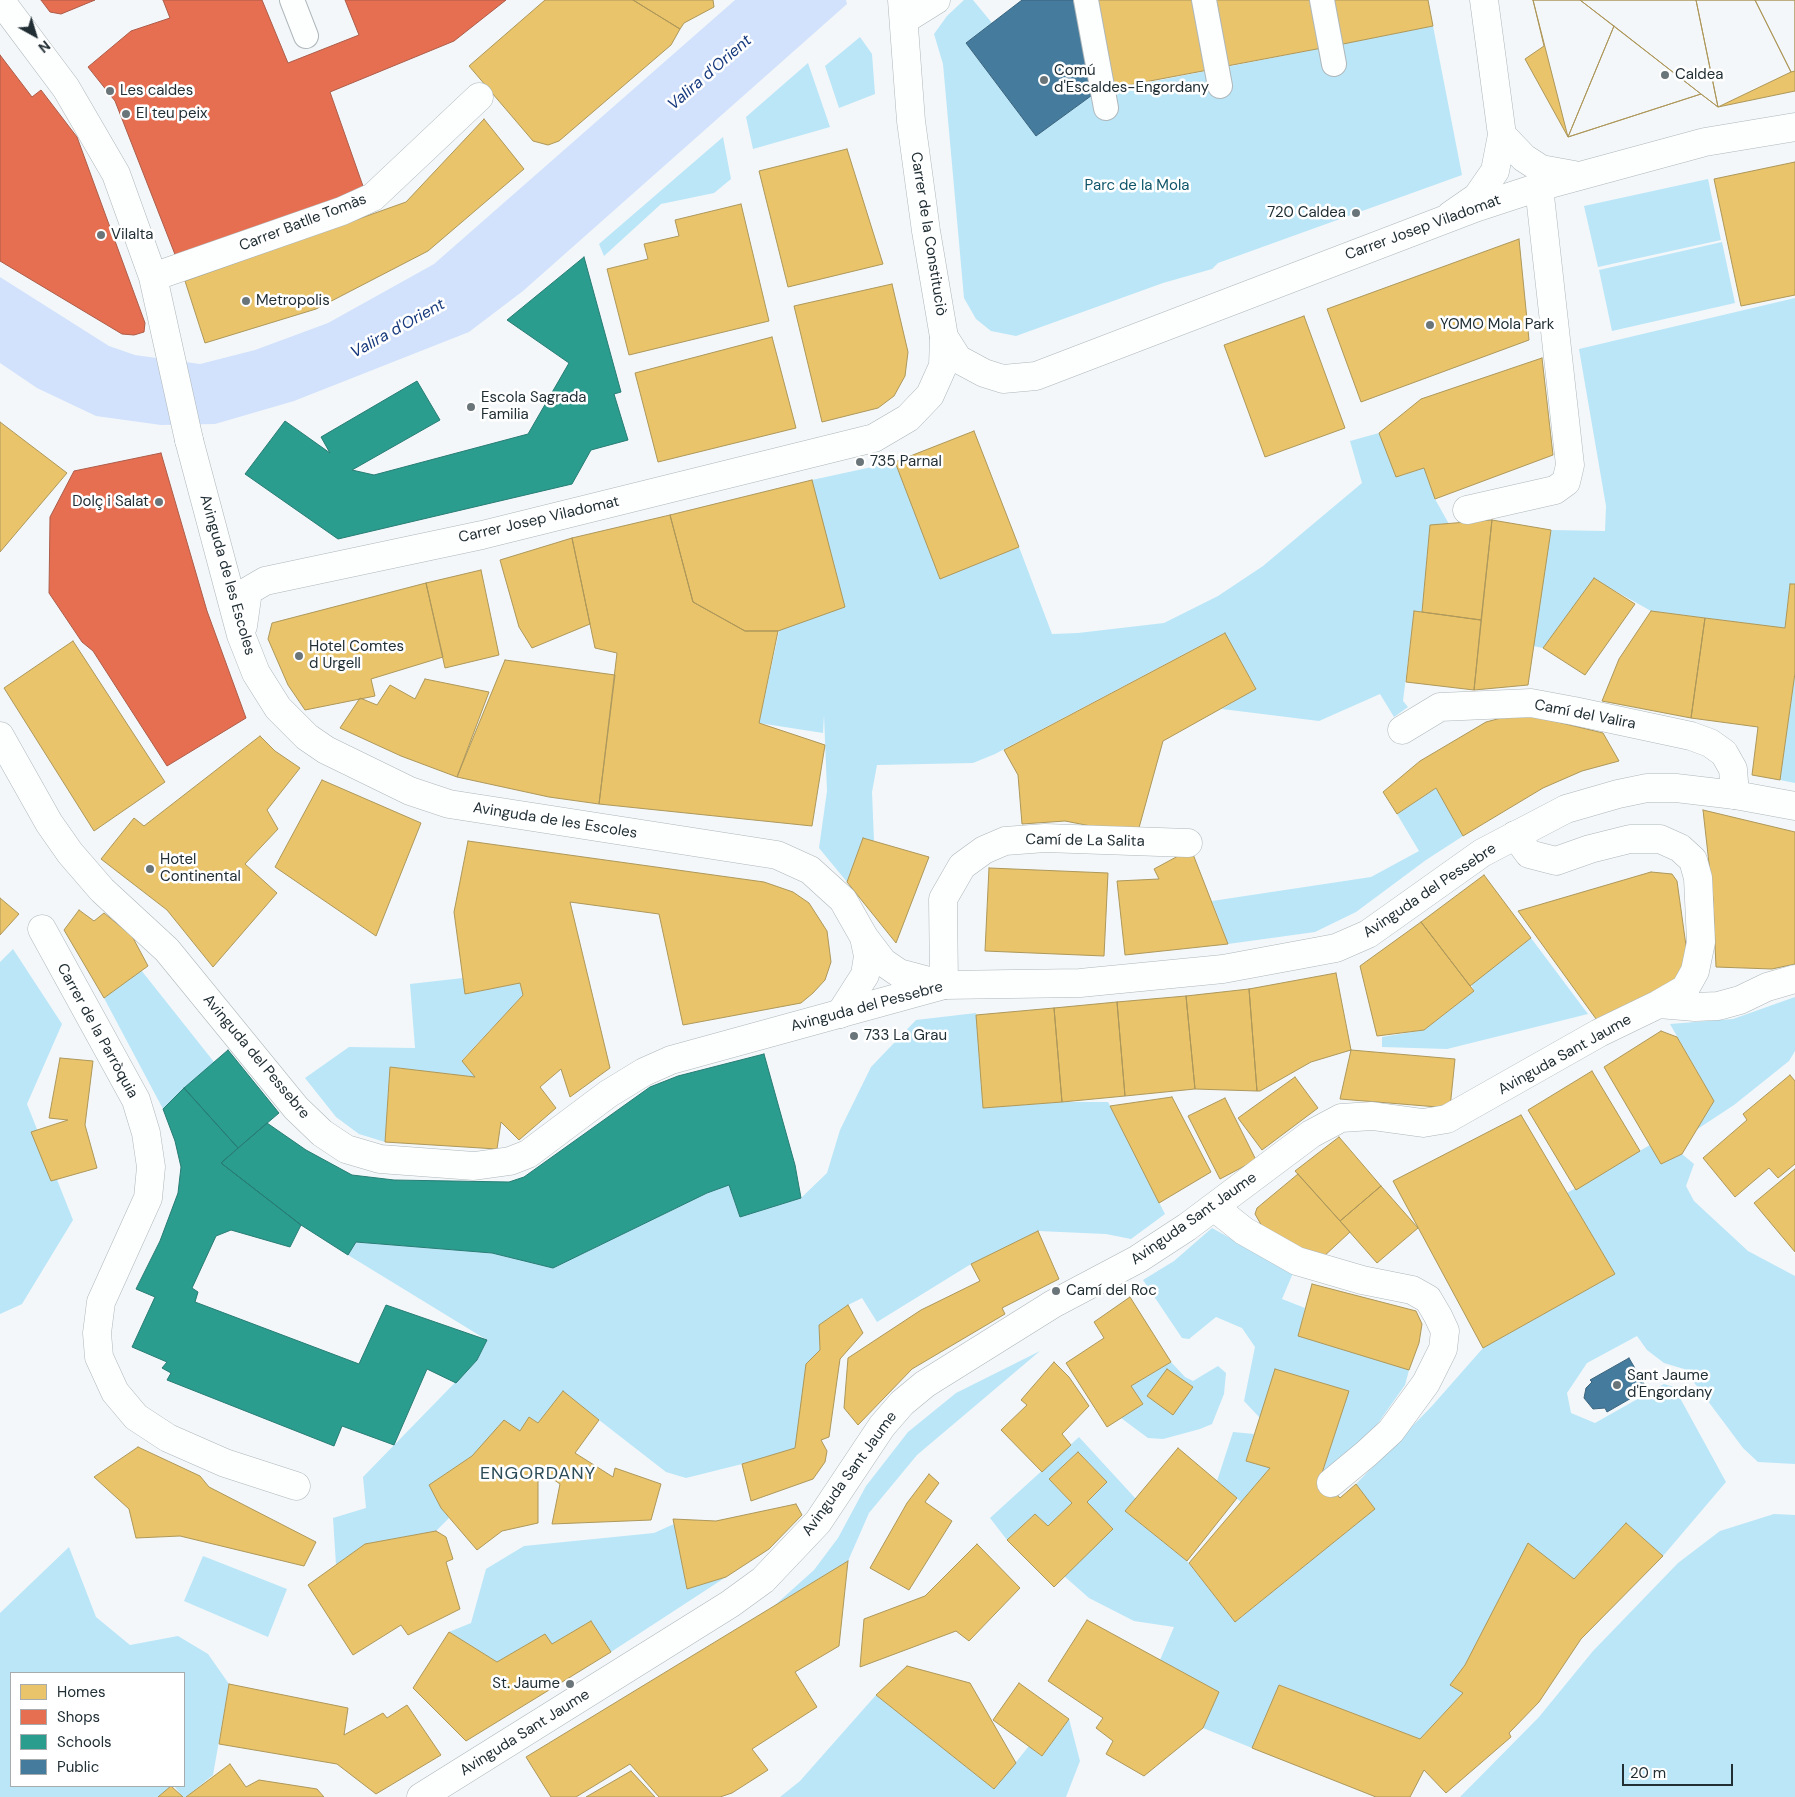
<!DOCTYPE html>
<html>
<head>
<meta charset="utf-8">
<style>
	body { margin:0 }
	#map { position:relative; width:1795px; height:1797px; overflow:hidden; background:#f3f7f9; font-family:"DM Sans",sans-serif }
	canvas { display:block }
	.legend { position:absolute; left:10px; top:1672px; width:175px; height:115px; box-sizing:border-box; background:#fff; border:1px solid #a6acae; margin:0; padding:6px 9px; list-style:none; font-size:15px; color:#212f35 }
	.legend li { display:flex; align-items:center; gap:10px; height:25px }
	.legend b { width:25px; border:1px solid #a6acae }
	.north { position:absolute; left:10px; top:10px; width:50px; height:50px; -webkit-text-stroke:4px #fff; paint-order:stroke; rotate:141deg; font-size:14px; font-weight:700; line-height:20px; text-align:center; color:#212f35 }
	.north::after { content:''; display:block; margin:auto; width:18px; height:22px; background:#212f35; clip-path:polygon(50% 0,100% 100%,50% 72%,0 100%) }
	.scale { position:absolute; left:1622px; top:1764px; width:111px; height:22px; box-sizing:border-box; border:2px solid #212f35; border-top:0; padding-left:6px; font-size:15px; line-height:18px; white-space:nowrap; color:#212f35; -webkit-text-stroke:4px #fff; paint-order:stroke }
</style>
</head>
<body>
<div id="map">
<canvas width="1795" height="1797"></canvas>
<ul class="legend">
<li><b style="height:14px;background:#e9c46a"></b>Homes</li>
<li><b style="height:14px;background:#e76f51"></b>Shops</li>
<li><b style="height:14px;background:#2a9d8f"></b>Schools</li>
<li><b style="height:14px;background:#457b9d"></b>Public</li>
</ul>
<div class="north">N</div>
<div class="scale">20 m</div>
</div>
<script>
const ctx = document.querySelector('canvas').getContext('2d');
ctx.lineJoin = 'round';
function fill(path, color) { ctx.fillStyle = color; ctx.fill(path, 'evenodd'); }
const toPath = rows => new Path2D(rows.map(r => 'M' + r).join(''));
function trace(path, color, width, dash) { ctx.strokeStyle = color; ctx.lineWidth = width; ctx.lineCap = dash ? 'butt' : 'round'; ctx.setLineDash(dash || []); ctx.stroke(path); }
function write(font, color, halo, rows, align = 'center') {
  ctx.font = font + ' "DM Sans",sans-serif'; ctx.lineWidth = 5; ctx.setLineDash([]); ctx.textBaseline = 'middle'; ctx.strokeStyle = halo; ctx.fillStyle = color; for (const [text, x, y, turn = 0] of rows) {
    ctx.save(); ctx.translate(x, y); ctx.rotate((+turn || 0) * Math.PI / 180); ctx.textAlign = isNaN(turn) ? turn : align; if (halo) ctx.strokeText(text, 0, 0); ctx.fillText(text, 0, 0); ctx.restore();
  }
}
fill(toPath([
	[964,0,973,0,992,23,966,43,1036,136,1095,93,1433,26,1462,175,1218,263,1212,269,1163,283,1016,336,991,331,976,319,964,298,943,64,934,34,947,16],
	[860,37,872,54,875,94,839,108,825,66],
	[808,63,830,127,753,149,746,117],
	[723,137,731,179,714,193,661,204,604,256,599,244],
	[1708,179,1721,240,1598,267,1584,206],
	[1722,242,1735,303,1612,331,1599,270],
	[1795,298,1795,584,1790,584,1785,628,1651,611,1603,584,1586,589,1543,648,1533,646,1551,530,1605,531,1606,506,1579,349],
	[1379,433,1400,476,1424,468,1435,499,1449,524,1430,526,1422,612,1414,612,1403,701,1408,707,1394,717,1380,694,1319,721,1222,709,1256,688,1224,633,995,754,973,763,877,765,872,792,874,841,863,838,847,882,819,848,827,791,824,715,823,733,759,723,812,480,895,462,940,578,1019,547,1052,634,1078,633,1164,623,1218,596,1263,566,1362,483,1350,441],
	[1795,673,1795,783,1780,780],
	[1436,788,1463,836,1426,860,1356,912,1315,932,1228,944,1212,901,1371,877,1419,851,1397,814],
	[1531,938,1588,1014,1447,1049,1382,1047,1382,1037,1424,1030,1474,991,1471,984],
	[13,949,62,1024,27,1104,73,1220,22,1304,0,1314,0,962],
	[141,970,214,1062,163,1109,104,998],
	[463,978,466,994,520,983,523,995,462,1060,475,1077,390,1067,385,1142,359,1134,336,1117,305,1078,349,1047,415,1048,410,984],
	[1795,997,1795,1051,1789,1061,1734,1105,1696,1130,1714,1101,1670,1024,1733,1019],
	[976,1013,983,1108,1062,1102,1108,1102,1165,1214,1131,1239,1106,1234,1038,1231,971,1264,877,1322,862,1298,848,1305,819,1325,820,1350,795,1448,742,1464,686,1478,666,1472,563,1392,538,1423,529,1417,520,1431,472,1456,429,1485,449,1518,436,1531,365,1544,336,1565,333,1518,366,1508,363,1477,477,1360,487,1340,348,1255,356,1242,492,1253,553,1268,707,1193,729,1185,740,1217,801,1198,827,1173,840,1130,871,1067,916,1020],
	[1650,1145,1661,1164,1682,1154,1694,1164,1686,1186,1694,1201,1748,1251,1795,1276,1795,1464,1758,1462,1743,1448,1684,1369,1664,1363,1647,1350,1637,1336,1587,1363,1567,1393,1571,1413,1595,1423,1664,1384,1674,1387,1726,1482,1663,1556,1626,1523,1574,1579,1528,1544,1465,1665,1450,1685,1463,1693,1420,1739,1280,1685,1252,1748,1203,1728,1219,1692,1160,1660,1174,1627,1134,1621,1089,1598,1064,1576,1087,1502,1107,1482,1078,1452,1049,1479,1072,1503,1048,1526,1035,1514,1007,1540,990,1518,1079,1437,1136,1499,1125,1511,1187,1561,1235,1622,1375,1509,1356,1484,1432,1406,1483,1348,1615,1274,1567,1193],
	[1212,1228,1293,1273,1282,1299,1305,1308,1299,1336,1409,1370,1405,1385,1374,1429,1321,1476,1349,1391,1275,1369,1260,1418,1244,1401,1255,1347,1242,1328,1216,1317,1189,1339,1182,1338,1143,1280,1174,1261],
	[1040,1351,917,1455,869,1513,848,1561,774,1606,814,1570,838,1538,866,1486,908,1432,956,1393],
	[1171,1362,1185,1377,1193,1381,1218,1366,1226,1373,1224,1394,1212,1424,1200,1429,1163,1439,1148,1438,1121,1418,1143,1404,1131,1386],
	[1233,1432,1254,1434,1246,1461,1270,1468,1241,1502,1217,1481],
	[1774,1514,1795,1515,1795,1797,1460,1797,1539,1717,1593,1651,1678,1563,1720,1531],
	[674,1524,687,1589,726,1577,611,1652,591,1621,552,1644,545,1634,497,1662,449,1632,471,1623,486,1569,524,1546,654,1533],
	[69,1547,96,1617,130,1645,178,1636,208,1654,229,1684,213,1775,186,1797,183,1797,174,1786,184,1786,184,1673,11,1673,11,1786,171,1786,158,1797,0,1797,0,1613],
	[203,1556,287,1589,268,1637,184,1601],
	[876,1695,994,1789,1029,1746,1042,1756,1069,1719,1080,1761,1066,1797,780,1797,800,1781]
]), '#bae6f8');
fill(toPath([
	[735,0,846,0,847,4,523,291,469,332,294,401,215,424,161,425,96,416,37,388,0,363,0,277,109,346,135,355,200,364,255,350,328,323,434,264]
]), '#d2e2fc');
const homes = toPath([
	[545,0,633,0,680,29,671,45,559,141,548,145,533,141,469,66,545,0],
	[633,0,713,0,714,7,684,23,680,29,633,0],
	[1096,0,1194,0,1208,70,1113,88,1096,0],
	[1214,0,1313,0,1322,48,1227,66,1214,0],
	[1330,0,1428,0,1433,26,1338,45,1330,0],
	[1533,0,1795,0,1795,91,1718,107,1701,94,1568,137,1525,59,1544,46,1533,0],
	[1533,0,1580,0,1614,26,1568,137,1533,0],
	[1580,0,1696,0,1718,107,1701,94,1580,0],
	[1696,0,1755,0,1791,72,1718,107,1696,0],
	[1755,0,1795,0,1795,71,1791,72,1755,0],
	[1614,26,1701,94,1568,137,1614,26],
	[484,119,524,169,428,251,316,309,205,343,185,281,406,202,484,119],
	[847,149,883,264,788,287,759,171,847,149],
	[1795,162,1795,295,1741,306,1714,179,1795,162],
	[741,204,769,321,629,355,607,269,648,259,644,244,679,236,675,220,741,204],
	[1519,239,1529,340,1361,402,1327,309,1519,239],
	[892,284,908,352,905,376,894,396,878,408,822,422,794,306,892,284],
	[1304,316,1345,428,1265,457,1224,345,1304,316],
	[772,337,796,428,658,462,635,373,772,337],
	[1542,358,1553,455,1435,499,1424,468,1396,477,1379,433,1421,399,1542,358],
	[0,422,67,473,0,552,0,422],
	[974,431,1019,547,940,579,895,462,974,431],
	[812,480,845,607,778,631,745,631,693,602,670,515,812,480],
	[670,515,693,602,745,631,778,631,759,723,825,745,812,826,599,804,617,653,595,648,572,538,670,515],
	[1492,520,1481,620,1422,612,1430,525,1492,520],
	[1492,520,1551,530,1528,685,1474,690,1492,520],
	[572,538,590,624,532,648,519,627,500,560,572,538],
	[481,570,499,655,445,668,426,583,481,570],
	[1594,578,1635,604,1585,675,1543,648,1594,578],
	[426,583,443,657,371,679,375,696,305,710,288,685,268,639,272,623,426,583],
	[1790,584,1795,584,1795,673,1780,780,1752,775,1758,727,1691,718,1705,618,1785,628,1790,584],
	[1414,611,1481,620,1474,690,1406,682,1414,611],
	[1651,611,1705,618,1691,718,1602,701,1619,659,1651,611],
	[1225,633,1256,689,1163,741,1137,835,1065,821,1022,824,1018,775,1004,750,1225,633],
	[73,641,165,782,94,831,4,688,73,641],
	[505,660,615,675,599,804,549,797,457,777,505,660],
	[425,679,489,692,457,777,401,756,340,728,360,698,377,705,390,685,415,699,425,679],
	[1520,713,1603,733,1619,761,1582,771,1543,788,1463,836,1436,788,1397,814,1383,792,1420,761,1486,722,1520,713],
	[260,736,275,751,300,768,267,810,278,829,245,864,277,893,213,967,167,910,101,859,134,818,144,826,260,736],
	[322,780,421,823,376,936,275,867,322,780],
	[1703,810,1795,832,1795,964,1772,969,1716,967,1713,899,1703,810],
	[863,838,929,857,896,943,847,882,863,838],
	[468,841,764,882,793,892,809,903,827,931,831,962,825,980,813,993,801,1003,683,1025,659,914,570,902,610,1068,570,1097,561,1069,540,1087,556,1108,519,1140,501,1122,497,1149,385,1142,390,1067,475,1077,462,1061,523,995,520,983,465,994,454,912,468,841],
	[1191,849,1228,944,1125,955,1117,881,1159,879,1154,869,1191,849],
	[989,868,1108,873,1104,956,985,951,989,868],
	[1651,872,1672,874,1677,881,1688,960,1674,984,1599,1023,1518,911,1651,872],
	[1484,875,1531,938,1470,986,1421,922,1484,875],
	[0,898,19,914,0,935,0,898],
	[79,910,94,921,104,913,132,936,148,966,104,998,64,930,79,910],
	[1421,922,1474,991,1424,1030,1377,1036,1360,966,1421,922],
	[1336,973,1351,1050,1311,1062,1260,1091,1257,1091,1249,989,1336,973],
	[1249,989,1257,1091,1195,1089,1186,996,1249,989],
	[1186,996,1195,1089,1125,1096,1117,1002,1186,996],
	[1117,1002,1125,1096,1062,1102,1054,1008,1117,1002],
	[1054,1008,1062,1102,983,1108,976,1015,1054,1008],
	[1661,1031,1677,1037,1714,1101,1682,1154,1661,1164,1604,1067,1661,1031],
	[1351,1050,1455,1059,1450,1108,1340,1099,1351,1050],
	[60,1058,93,1061,85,1125,97,1168,51,1181,31,1132,68,1120,49,1118,60,1058],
	[1592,1071,1640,1151,1576,1190,1528,1110,1592,1071],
	[1790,1075,1795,1081,1795,1164,1778,1178,1769,1168,1735,1197,1703,1158,1747,1120,1743,1114,1790,1075],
	[1295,1077,1318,1108,1262,1150,1238,1118,1295,1077],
	[1172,1097,1211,1172,1159,1203,1110,1106,1172,1097],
	[1225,1098,1256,1160,1220,1179,1188,1116,1225,1098],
	[1521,1115,1615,1274,1483,1348,1393,1181,1521,1115],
	[1339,1137,1381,1186,1340,1221,1295,1171,1339,1137],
	[1795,1169,1795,1252,1754,1203,1795,1169],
	[1298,1174,1350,1232,1322,1258,1291,1246,1263,1228,1255,1214,1257,1208,1298,1174],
	[1381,1186,1418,1228,1377,1263,1340,1221,1381,1186],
	[1038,1231,1059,1279,1002,1308,1005,1314,912,1369,858,1425,844,1408,848,1358,921,1310,980,1281,971,1264,1038,1231],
	[1312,1284,1416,1311,1422,1324,1419,1343,1409,1370,1298,1336,1312,1284],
	[1130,1297,1171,1362,1131,1386,1143,1404,1107,1427,1066,1363,1104,1338,1094,1322,1130,1297],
	[848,1305,863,1333,840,1359,829,1437,821,1440,827,1451,825,1462,813,1479,751,1501,742,1464,795,1448,806,1364,820,1350,819,1325,848,1305],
	[1054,1362,1069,1377,1089,1406,1062,1434,1071,1445,1042,1472,1001,1430,1027,1405,1021,1400,1054,1362],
	[1167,1369,1193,1387,1173,1415,1147,1396,1167,1369],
	[1275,1369,1349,1391,1321,1476,1340,1498,1356,1484,1375,1509,1235,1622,1189,1563,1270,1468,1246,1461,1275,1369],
	[563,1391,599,1420,575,1453,613,1477,615,1468,661,1484,651,1520,552,1524,560,1484,543,1472,538,1474,538,1523,502,1531,477,1550,441,1508,429,1485,472,1456,504,1420,520,1431,529,1417,538,1423,563,1391],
	[138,1447,200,1476,209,1487,316,1542,304,1566,180,1536,136,1538,129,1509,94,1477,138,1447],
	[1178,1448,1237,1498,1187,1561,1125,1511,1178,1448],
	[1078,1452,1107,1482,1087,1502,1113,1529,1054,1587,1007,1540,1035,1514,1048,1526,1072,1503,1049,1479,1078,1452],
	[929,1474,939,1483,925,1502,952,1521,909,1590,870,1568,907,1503,929,1474],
	[796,1504,802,1515,769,1549,726,1577,687,1589,673,1519,716,1521,796,1504],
	[1626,1523,1663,1556,1581,1639,1539,1702,1509,1733,1511,1737,1446,1793,1424,1770,1410,1797,1376,1797,1252,1748,1279,1685,1420,1739,1463,1693,1450,1685,1465,1665,1528,1543,1574,1579,1626,1523],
	[436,1531,446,1537,453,1559,446,1562,460,1609,408,1635,401,1625,353,1655,308,1585,365,1544,436,1531],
	[977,1544,1020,1588,969,1641,956,1631,860,1667,864,1619,925,1596,977,1544],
	[848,1561,839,1646,795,1672,817,1707,752,1749,768,1770,732,1793,720,1797,659,1797,630,1764,576,1797,551,1797,526,1757,848,1561],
	[1087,1620,1219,1692,1203,1728,1144,1776,1106,1754,1113,1741,1096,1728,1103,1718,1048,1681,1087,1620],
	[591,1621,611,1652,466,1741,413,1688,449,1632,497,1662,545,1634,552,1644,591,1621],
	[907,1666,970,1683,1016,1763,994,1789,876,1695,907,1666],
	[1019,1683,1069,1719,1042,1756,993,1720,1019,1683],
	[229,1684,348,1708,344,1735,383,1713,387,1718,407,1705,441,1755,376,1794,337,1764,219,1744,229,1684],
	[230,1764,246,1787,259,1780,317,1789,324,1797,186,1797,230,1764],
	[631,1771,655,1797,586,1797,631,1771],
	[171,1786,183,1797,158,1797,171,1786]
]);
fill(homes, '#e9c46a');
trace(homes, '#ad975a', 1);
const shops = toPath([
	[41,0,95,0,61,14,50,12,41,0],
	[163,0,262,0,288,63,359,35,345,0,506,0,454,41,330,92,364,189,176,257,115,101,88,67,131,31,170,18,163,0],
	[0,55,32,97,41,90,77,137,145,323,144,332,134,335,122,334,0,261,0,55],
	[161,453,207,611,246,718,167,766,93,651,82,642,49,593,50,517,74,471,161,453]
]);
fill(shops, '#e76f51');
trace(shops, '#ac5c49', 1);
const schools = toPath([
	[584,257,621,392,614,394,628,440,591,450,572,484,338,539,245,474,285,421,330,453,321,437,417,381,440,420,352,470,374,475,528,434,569,363,507,320,584,257],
	[228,1050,279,1113,238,1148,184,1088,228,1050],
	[764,1054,795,1165,801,1198,740,1217,729,1185,707,1193,553,1268,492,1253,356,1242,348,1255,301,1225,221,1163,267,1123,306,1150,352,1175,394,1180,509,1182,524,1177,650,1087,678,1076,764,1054],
	[184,1088,238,1148,221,1163,301,1225,290,1247,231,1230,216,1236,192,1288,198,1292,195,1302,359,1364,386,1305,487,1340,477,1360,456,1383,427,1369,394,1445,342,1426,334,1446,167,1380,171,1373,162,1368,167,1362,132,1347,155,1297,136,1289,160,1241,178,1193,181,1167,175,1141,163,1109,184,1088]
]);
fill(schools, '#2a9d8f');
trace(schools, '#277c74', 1);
const public = toPath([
	[1022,0,1078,0,1095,93,1036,136,966,43,1022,0],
	[1629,1358,1647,1389,1607,1412,1605,1408,1593,1409,1584,1398,1586,1388,1592,1382,1590,1380,1629,1358]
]);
fill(public, '#457b9d');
trace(public, '#3a647e', 1);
const pedestrian = toPath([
	[292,0,306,36],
	[1086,0,1106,108],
	[1204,0,1220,86],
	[1322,0,1334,64]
]);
const minor = toPath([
	[0,0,66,88,116,174,153,277,189,440],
	[904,20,936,0],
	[1502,135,1524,158,1541,169,1574,175],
	[1451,215,1477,197,1495,171,1502,135,1484,0],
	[153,277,342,211,373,197,479,97],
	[1467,510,1555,490,1566,482,1570,465,1539,187],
	[1402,730,1440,707,1531,703,1574,711,1691,736,1710,743,1724,753,1733,769,1735,795],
	[42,929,136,1100,146,1133,151,1167,148,1198,101,1302,97,1333,99,1357,115,1392,136,1417,168,1438,225,1463,296,1486],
	[944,985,943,899,962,866,984,850,1005,841,1045,838,1188,843],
	[1659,1004,1695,1007,1718,1006,1740,1000,1767,987,1795,979],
	[1214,1207,1244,1231,1297,1261,1362,1280,1412,1290,1428,1299,1438,1316,1445,1331,1443,1349,1426,1383,1391,1431,1366,1454,1331,1483],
	[421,1797,730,1604,763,1580,818,1522,882,1426,902,1403,925,1384,1053,1304,1138,1259,1187,1227,1311,1134,1341,1118,1372,1116,1423,1123,1447,1119,1599,1033,1659,1004,1685,989,1695,971,1701,942,1698,878,1693,860,1680,848,1660,839,1630,839,1590,849,1556,861,1529,854,1515,835]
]);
const tertiary = toPath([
	[189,440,241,635,256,673,278,708,307,737,326,750,410,791,449,804,777,855,810,870,843,900,864,937,883,962,899,973,944,985],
	[243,626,248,591,265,581,482,535,874,438,908,418,930,395,943,366,944,337],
	[840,1014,865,975,868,956,864,937]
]);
const secondary = toPath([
	[902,0,911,121,926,231,944,337,958,359,984,373,1003,379,1036,376,1475,208,1539,187,1705,142,1795,127],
	[0,736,49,823,70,853,102,890,167,950,296,1108,322,1133,346,1149,380,1159,474,1166,510,1161,528,1154,608,1094,644,1072,671,1060,944,985,1080,983,1223,969,1336,948,1368,934,1482,853,1566,809,1618,794,1647,788,1676,788,1735,795,1795,806]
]);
trace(pedestrian, '#aeb7ba', 26);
trace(minor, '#aeb7ba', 29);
trace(tertiary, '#aeb7ba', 29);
trace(secondary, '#aeb7ba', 29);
trace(pedestrian, '#fdfefe', 24);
trace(minor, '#fdfefe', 28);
trace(tertiary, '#fdfefe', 28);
trace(secondary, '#fdfefe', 28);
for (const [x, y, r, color] of [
	[1665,75,5,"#6a757a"],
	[1044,80,5,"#6a757a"],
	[110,91,5,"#6a757a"],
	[126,114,5,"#6a757a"],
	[1356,213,5,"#6a757a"],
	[101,235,5,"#6a757a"],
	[246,301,5,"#6a757a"],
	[1430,325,5,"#6a757a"],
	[471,407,5,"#6a757a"],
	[860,462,5,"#6a757a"],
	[159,502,5,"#6a757a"],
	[299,656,5,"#6a757a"],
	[150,869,5,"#6a757a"],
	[854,1036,5,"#6a757a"],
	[1056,1291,5,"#6a757a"],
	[1617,1385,5,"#6a757a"],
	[570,1684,5,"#6a757a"]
]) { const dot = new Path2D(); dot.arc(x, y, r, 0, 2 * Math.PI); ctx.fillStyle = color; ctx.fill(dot); trace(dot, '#fff', 2); }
write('15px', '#212f35', '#fff', [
	["Comú",1054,71],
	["d'Escaldes-Engordany",1054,88],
	["Caldea",1675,75],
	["Les caldes",120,91],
	["El teu peix",136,114],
	["720 Caldea",1346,213,"right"],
	["Vilalta",111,235],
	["Metropolis",256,301],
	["YOMO Mola Park",1440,325],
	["Escola Sagrada",481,398],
	["Familia",481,415],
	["735 Parnal",870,462],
	["Dolç i Salat",149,502,"right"],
	["Hotel Comtes",309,647],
	["d Urgell",309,664],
	["Hotel",160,860],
	["Continental",160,877],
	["733 La Grau",864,1036],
	["Camí del Roc",1066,1291],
	["Sant Jaume",1627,1376],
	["d'Engordany",1627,1393],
	["St. Jaume",560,1684,"right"]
], 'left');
write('15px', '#0f556a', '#fff', [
	["Parc de la Mola",1137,186]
]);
write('15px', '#212f35', '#fff', [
	["Carrer Batlle Tomàs",303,223,-21],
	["Carrer Josep Viladomat",1423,228,-20],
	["Carrer de la Constituciò",928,234,81],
	["Carrer Josep Viladomat",539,520,-13],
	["Avinguda de les Escoles",227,575,74],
	["Camí del Valira",1585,715,11],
	["Avinguda de les Escoles",555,821,9],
	["Camí de La Salita",1085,841,1],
	["Avinguda del Pessebre",1430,891,-34],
	["Avinguda del Pessebre",867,1007,-15],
	["Carrer de la Parròquia",97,1031,61],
	["Avinguda Sant Jaume",1565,1055,-29],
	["Avinguda del Pessebre",256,1057,50],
	["Avinguda Sant Jaume",1194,1219,-35],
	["Avinguda Sant Jaume",850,1474,-54],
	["Avinguda Sant Jaume",525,1733,-32]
]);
write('italic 16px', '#173a7e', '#fff', [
	["Valira d'Orient",710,73,-41],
	["Valira d'Orient",398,329,-29]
]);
ctx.letterSpacing = '1px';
write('18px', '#2c4c58', '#fff', [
	["ENGORDANY",538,1474]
]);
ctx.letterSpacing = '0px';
</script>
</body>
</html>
